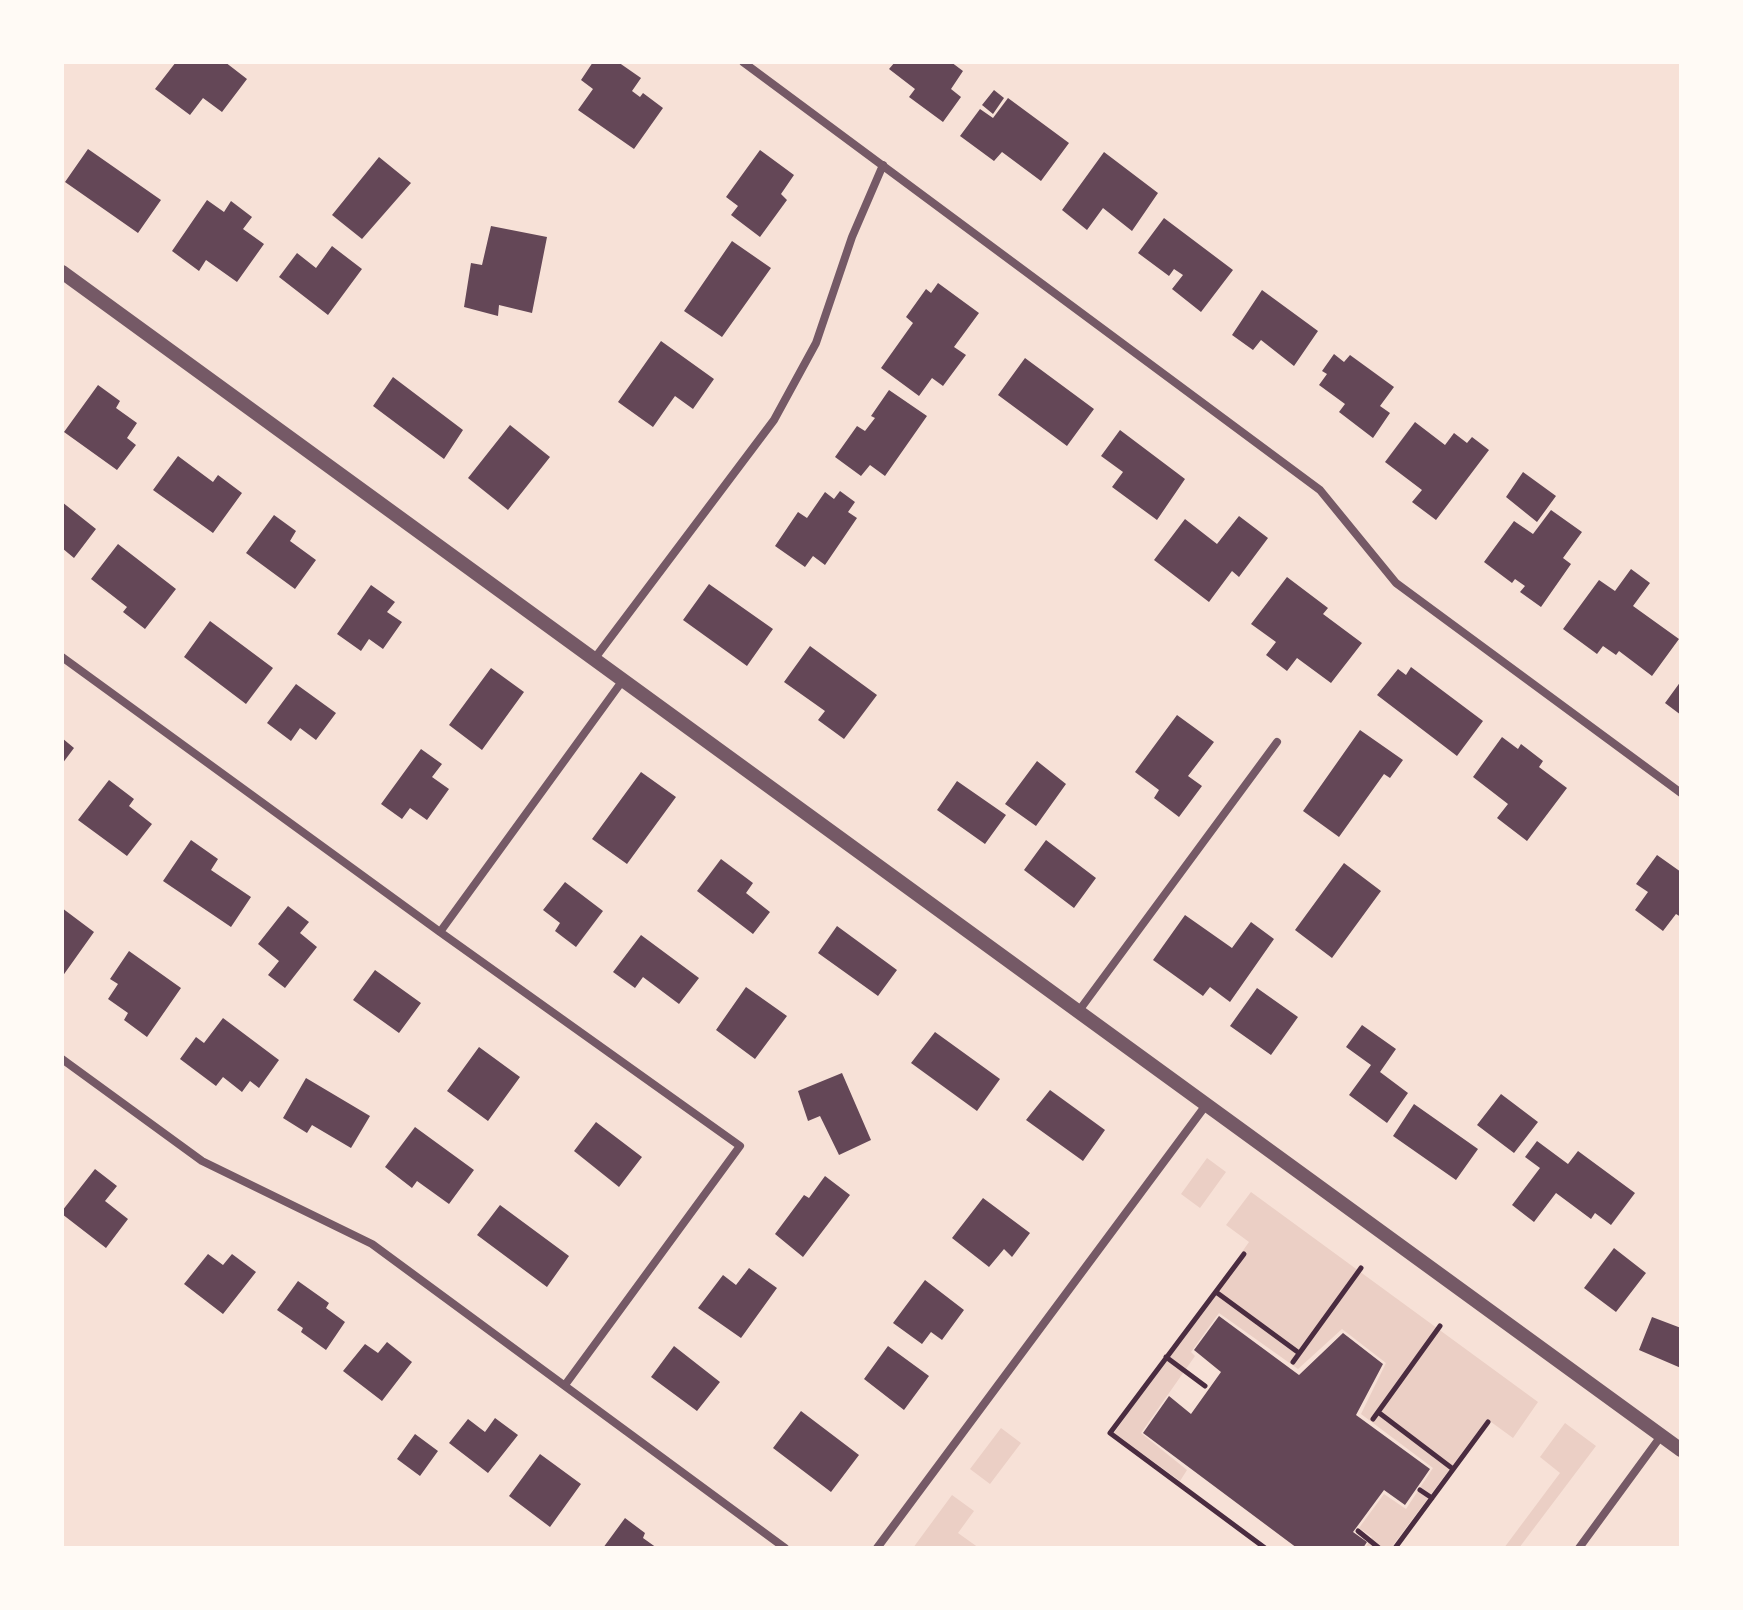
<!DOCTYPE html>
<html>
<head>
<meta charset="utf-8">
<style>
	body { margin:0 }
	#map { position:relative; width:1743px; height:1610px; overflow:hidden; background:#f7e1d7; font-family:Ubuntu,sans-serif }
	canvas { display:block }
	.frame { position:absolute; inset:0; border:64px solid #fffaf5; pointer-events:none }
</style>
</head>
<body>
<div id="map">
<canvas width="1743" height="1610"></canvas>
<div class="frame"></div>
</div>
<script>
const ctx = document.querySelector('canvas').getContext('2d');
ctx.lineJoin = 'round';
function fill(path, color) { ctx.fillStyle = color; ctx.fill(path, 'evenodd'); }
const toPath = rows => new Path2D(rows.map(r => 'M' + r).join(''));
function trace(path, color, width, dash) { ctx.strokeStyle = color; ctx.lineWidth = width; ctx.lineCap = dash ? 'butt' : 'round'; ctx.setLineDash(dash || []); ctx.stroke(path); }
fill(toPath([
	[1207,1158,1226,1172,1200,1208,1181,1194],
	[1251,1192,1538,1402,1513,1438,1487,1419,1391,1548,1365,1548,1372,1537,1359,1528,1384,1494,1406,1509,1433,1468,1361,1414,1386,1363,1342,1329,1298,1369,1219,1313,1191,1352,1195,1356,1141,1433,1187,1470,1180,1481,1114,1433,1249,1242,1226,1225],
	[1565,1423,1596,1446,1519,1548,1504,1548,1560,1473,1540,1457],
	[1001,1428,1021,1443,990,1484,970,1469],
	[952,1495,974,1511,958,1533,979,1548,913,1548]
]), '#ebcfc5');
fill(toPath([
	[176,62,225,62,247,79,222,112,203,98,190,115,155,89],
	[593,62,618,62,641,78,632,91,640,97,643,93,663,108,634,149,578,110,593,89,581,80],
	[895,62,951,62,963,71,951,89,961,97,943,122,909,97,915,89,889,69],
	[994,90,1004,98,993,114,982,105],
	[1008,98,1069,143,1041,181,1002,152,994,161,960,136,980,109,993,118],
	[88,149,161,200,138,233,65,182],
	[760,150,794,175,781,194,787,200,760,237,731,215,738,206,726,197],
	[1104,152,1158,193,1132,231,1103,208,1087,230,1062,210],
	[379,157,411,183,362,239,332,215],
	[207,200,224,212,231,201,252,217,243,229,264,244,237,282,206,260,199,271,172,251],
	[1164,218,1233,270,1201,312,1172,289,1183,275,1174,269,1169,276,1138,253],
	[491,226,547,237,532,313,499,305,498,316,464,307,471,263,482,265],
	[732,241,771,268,722,337,684,311],
	[332,246,362,269,328,315,279,277,297,253,316,268],
	[938,283,979,313,954,347,966,355,943,386,932,378,919,396,881,368,913,323,906,317,926,289,931,293],
	[1262,290,1318,331,1294,366,1261,340,1253,350,1232,335],
	[661,341,714,379,693,409,675,396,653,427,618,402],
	[1334,354,1344,362,1350,355,1394,387,1380,406,1390,413,1373,438,1339,412,1345,404,1319,385,1327,374,1322,371],
	[1025,358,1094,409,1067,446,998,395],
	[393,377,463,430,444,459,373,406],
	[98,385,120,401,116,408,137,423,127,438,136,445,117,470,64,432],
	[889,390,927,416,885,476,870,465,861,476,835,457,857,426,865,431,875,418,871,416],
	[1415,422,1445,445,1454,433,1467,443,1472,437,1489,450,1436,520,1412,502,1422,490,1385,462],
	[510,425,550,457,508,510,468,478],
	[1120,430,1185,479,1157,520,1112,487,1123,472,1101,456],
	[178,456,213,482,218,475,242,493,213,533,153,490],
	[1523,472,1556,496,1537,522,1506,497],
	[840,491,855,502,848,512,857,518,825,565,813,556,805,567,775,546,798,512,807,518,825,492,834,499],
	[62,502,96,529,74,558,62,548],
	[1551,510,1582,532,1563,558,1571,564,1541,607,1520,592,1525,586,1515,579,1512,583,1484,562,1514,521,1533,534],
	[274,515,296,531,290,541,316,560,295,589,246,553],
	[1239,516,1268,538,1239,577,1232,571,1209,602,1154,560,1185,519,1217,544],
	[118,544,176,589,145,629,123,612,127,607,91,579],
	[1631,569,1650,583,1633,606,1679,639,1652,676,1619,651,1616,655,1603,646,1597,654,1563,629,1599,580,1615,591],
	[1287,577,1328,608,1323,614,1362,643,1331,683,1297,658,1287,671,1266,655,1276,642,1251,624],
	[709,584,773,629,747,666,683,620],
	[371,585,395,602,387,612,402,622,383,649,369,639,361,651,337,634],
	[210,621,273,668,246,704,184,657],
	[810,646,877,695,844,739,818,720,825,711,784,682],
	[1411,667,1483,721,1457,756,1377,695,1398,669,1406,675],
	[491,668,524,692,482,750,449,725],
	[1681,681,1681,715,1665,703],
	[296,684,336,713,316,740,300,728,291,741,267,723],
	[1177,715,1214,742,1188,776,1202,786,1179,817,1154,798,1159,790,1135,772],
	[1360,730,1403,760,1390,778,1384,774,1339,837,1303,811],
	[1502,737,1518,749,1521,744,1543,761,1539,767,1567,788,1527,841,1497,818,1508,804,1473,777],
	[62,738,74,748,62,764],
	[421,749,442,764,432,777,449,789,427,820,410,808,402,819,381,804],
	[1037,761,1066,784,1036,826,1005,804],
	[641,772,676,797,627,864,592,839],
	[109,780,134,799,129,806,152,824,127,856,78,820],
	[957,781,1006,815,985,844,937,810],
	[191,840,218,859,211,870,251,897,231,927,163,881],
	[1046,840,1096,878,1074,908,1024,870],
	[1657,855,1681,872,1681,917,1676,914,1663,931,1635,910,1648,892,1636,884],
	[721,859,753,883,746,893,770,912,753,934,697,891],
	[1344,863,1381,891,1332,958,1295,930],
	[565,882,603,911,576,947,555,931,560,923,543,910],
	[288,906,309,922,300,933,317,947,285,988,268,975,279,961,258,944],
	[62,908,94,932,62,977],
	[1185,915,1232,948,1251,922,1274,939,1230,1002,1210,987,1203,996,1153,960],
	[837,926,897,970,878,996,818,953],
	[641,935,699,978,679,1004,643,977,635,988,613,972],
	[129,951,181,988,147,1037,124,1020,128,1013,108,999,118,984,110,979],
	[375,970,421,1003,399,1033,353,1000],
	[746,987,787,1016,755,1059,716,1030],
	[1257,988,1298,1017,1271,1055,1230,1026],
	[223,1018,279,1060,259,1088,250,1081,242,1092,223,1077,216,1086,180,1059,196,1037,204,1043],
	[1362,1025,1396,1049,1380,1072,1408,1093,1387,1123,1349,1095,1371,1065,1346,1047],
	[935,1032,1000,1079,977,1111,911,1063],
	[479,1047,520,1077,488,1121,447,1091],
	[842,1073,871,1140,839,1155,820,1116,808,1121,798,1091],
	[306,1078,370,1116,351,1148,312,1125,307,1133,283,1118],
	[1050,1090,1105,1130,1083,1161,1026,1120],
	[1501,1094,1538,1122,1514,1153,1477,1125],
	[1414,1104,1478,1149,1456,1180,1393,1136],
	[596,1122,642,1157,619,1187,574,1151],
	[415,1127,474,1170,449,1204,417,1181,412,1188,385,1167],
	[1537,1141,1568,1164,1578,1151,1635,1193,1611,1225,1595,1213,1591,1219,1556,1193,1534,1222,1512,1205,1540,1168,1525,1157],
	[95,1169,117,1186,105,1201,128,1219,106,1248,62,1214,62,1211],
	[825,1176,850,1195,803,1257,775,1234,804,1195,809,1198],
	[983,1198,1030,1233,1012,1257,1004,1249,989,1267,952,1238],
	[500,1205,569,1256,547,1287,477,1235],
	[1614,1248,1646,1273,1616,1312,1584,1288],
	[208,1254,223,1265,232,1254,256,1272,223,1314,184,1284],
	[749,1268,777,1288,741,1338,698,1308,723,1275,736,1285],
	[925,1280,964,1310,942,1340,931,1332,922,1344,893,1323],
	[298,1281,329,1303,326,1308,345,1322,326,1350,301,1332,303,1328,277,1310],
	[1219,1316,1299,1375,1343,1333,1383,1364,1356,1415,1430,1469,1405,1505,1384,1490,1353,1532,1367,1542,1363,1548,1297,1548,1143,1433,1169,1396,1191,1414,1221,1372,1194,1350],
	[1652,1317,1681,1328,1681,1368,1639,1350],
	[387,1342,412,1362,382,1401,343,1371,365,1344,378,1353],
	[674,1346,720,1382,697,1411,651,1377],
	[888,1346,929,1376,904,1410,864,1379],
	[801,1411,859,1455,831,1492,773,1448],
	[495,1418,518,1435,488,1473,449,1443,468,1419,485,1432],
	[415,1434,438,1451,420,1476,397,1459],
	[540,1454,581,1484,550,1527,509,1496],
	[625,1518,645,1533,643,1538,657,1548,603,1548]
]), '#644757');
trace(toPath([
	[1244,1254,1110,1433,1265,1548],
	[1216,1292,1299,1353],
	[1166,1357,1205,1386],
	[1293,1362,1361,1268],
	[1378,1412,1453,1469],
	[1373,1419,1440,1326],
	[1420,1490,1432,1498],
	[1358,1531,1379,1548],
	[1395,1548,1488,1422]
]), '#4a2c40', 5);
trace(toPath([
	[743,62,1320,490,1396,583,1681,793],
	[62,657,440,932,740,1146,565,1385],
	[595,658,774,420,816,343,852,237,883,165],
	[440,932,623,680],
	[1078,1012,1277,742],
	[62,1059,202,1161,372,1244,785,1548],
	[877,1548,1206,1105],
	[1579,1548,1661,1436]
]), '#755966', 8);
trace(toPath([
	[62,272,1681,1450]
]), '#755966', 14);
</script>
</body>
</html>
